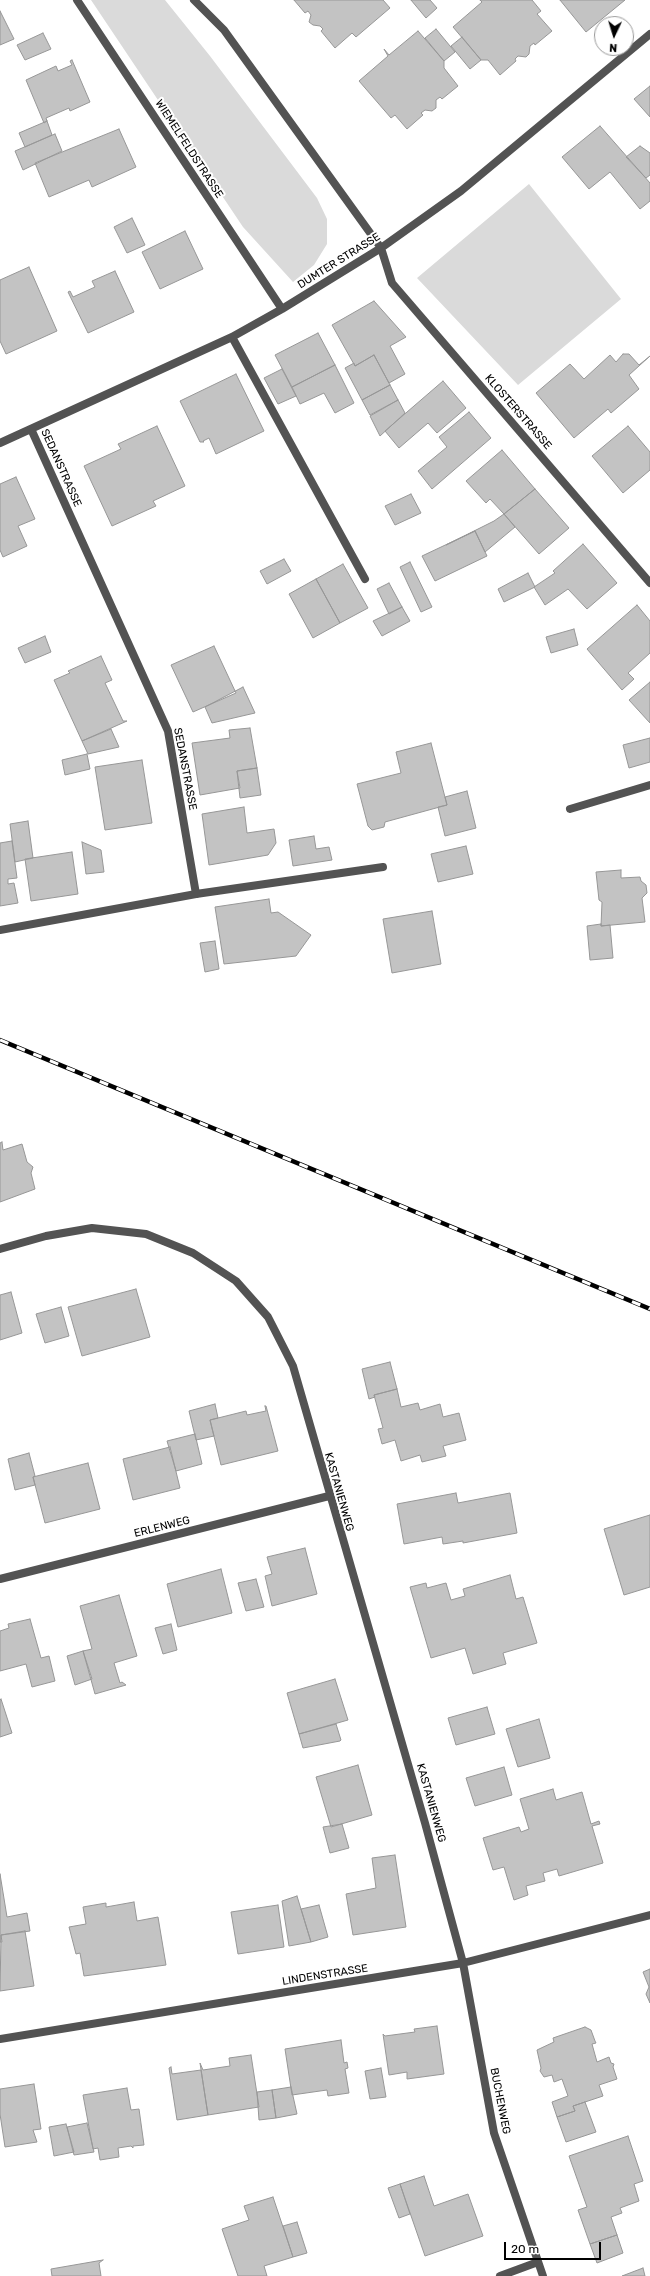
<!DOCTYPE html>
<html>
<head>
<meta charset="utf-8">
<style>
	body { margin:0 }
	#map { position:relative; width:650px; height:2276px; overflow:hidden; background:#fff; font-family:Rubik,sans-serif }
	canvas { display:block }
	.north { position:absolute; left:594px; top:16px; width:40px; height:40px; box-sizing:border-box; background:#fff; border:1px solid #999; border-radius:50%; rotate:184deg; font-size:11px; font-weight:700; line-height:16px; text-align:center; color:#000 }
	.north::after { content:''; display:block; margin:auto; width:14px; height:18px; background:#000; clip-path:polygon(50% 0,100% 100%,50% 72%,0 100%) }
	.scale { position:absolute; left:504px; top:2242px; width:97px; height:18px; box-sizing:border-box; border:2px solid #000; border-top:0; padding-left:5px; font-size:12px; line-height:14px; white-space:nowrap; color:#000; -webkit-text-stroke:3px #fff; paint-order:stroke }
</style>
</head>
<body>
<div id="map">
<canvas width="650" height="2276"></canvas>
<div class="north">N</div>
<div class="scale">20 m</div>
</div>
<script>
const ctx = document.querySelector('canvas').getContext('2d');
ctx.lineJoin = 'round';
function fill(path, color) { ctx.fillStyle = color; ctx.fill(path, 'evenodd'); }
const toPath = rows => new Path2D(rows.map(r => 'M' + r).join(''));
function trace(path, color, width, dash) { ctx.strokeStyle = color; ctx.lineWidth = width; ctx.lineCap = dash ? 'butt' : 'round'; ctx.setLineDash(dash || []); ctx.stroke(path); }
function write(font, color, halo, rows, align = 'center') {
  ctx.font = font + ' Rubik,sans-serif'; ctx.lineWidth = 4; ctx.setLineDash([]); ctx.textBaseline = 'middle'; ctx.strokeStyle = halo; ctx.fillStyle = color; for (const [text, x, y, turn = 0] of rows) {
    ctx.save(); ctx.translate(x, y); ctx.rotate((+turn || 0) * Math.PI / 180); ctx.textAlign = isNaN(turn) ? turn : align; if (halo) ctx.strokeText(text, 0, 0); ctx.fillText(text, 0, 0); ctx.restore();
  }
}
fill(toPath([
	[91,0,165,0,210,56,317,198,327,219,327,244,314,265,293,282,243,227],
	[529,184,621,299,518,385,417,278]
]), '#dadada');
const building = toPath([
	[294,0,383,0,390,8,356,37,352,33,335,48,321,31,323,29,320,26,313,25,309,22,311,15,308,11,305,13,294,0],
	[411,0,430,0,437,8,426,18,411,0],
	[480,0,532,0,541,11,537,14,552,31,535,45,534,43,530,46,529,54,526,57,518,56,515,59,516,61,500,75,488,60,481,60,453,27,482,2,480,0],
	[560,0,625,0,586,32,560,0],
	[0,11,14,39,0,45,0,11],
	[436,29,455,52,444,61,425,38,436,29],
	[418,31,444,61,444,68,458,86,442,99,440,97,436,100,436,108,432,111,425,110,421,113,423,115,407,129,395,115,391,118,359,81,388,56,384,49,389,55,418,31],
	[43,33,51,49,25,60,17,45,43,33],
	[462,37,481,60,470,69,451,46,462,37],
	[72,60,90,102,70,111,69,108,46,118,47,121,44,123,26,80,56,66,58,71,72,65,70,61,72,60],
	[650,86,650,117,634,99,650,86],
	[47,121,52,135,25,147,19,133,47,121],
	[600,126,650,183,650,201,640,209,610,172,589,189,562,157,600,126],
	[119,129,136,167,92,187,89,180,49,197,35,163,119,129],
	[55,134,62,151,23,170,15,151,55,134],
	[640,146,650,153,650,175,646,178,626,157,640,146],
	[132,218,145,245,127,253,114,227,132,218],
	[185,231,203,269,160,289,142,252,185,231],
	[29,267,57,331,6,354,0,341,0,280,29,267],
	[115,271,134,312,88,333,68,292,70,291,73,297,95,287,92,281,115,271],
	[374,301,406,337,390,346,405,374,389,383,374,355,355,366,332,325,374,301],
	[318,333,335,365,292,387,275,355,318,333],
	[623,354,629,354,639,365,650,356,629,375,639,389,611,413,608,409,574,438,536,393,570,364,584,379,610,355,616,362,623,354],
	[374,355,390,385,362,400,345,368,354,363,355,366,374,355],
	[335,365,354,403,335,413,324,393,300,404,292,387,335,365],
	[282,369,296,396,278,404,264,378,282,369],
	[236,374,264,431,216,454,209,438,203,441,204,442,200,442,180,401,236,374],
	[443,381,466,408,437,433,428,423,399,448,385,431,443,381],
	[390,385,398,400,370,415,362,400,390,385],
	[398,400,405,413,380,436,370,416,398,400],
	[469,412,491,438,432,489,418,471,447,447,439,437,469,412],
	[157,426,185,486,153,501,156,506,112,526,84,466,121,449,118,444,157,426],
	[628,426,650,452,650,470,623,493,592,456,628,426],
	[502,450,535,489,504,514,490,499,486,503,466,481,502,450],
	[16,477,35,519,18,526,27,546,3,557,0,550,0,484,16,477],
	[535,489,569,528,539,554,504,514,535,489],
	[411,494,421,513,395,525,385,506,411,494],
	[504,514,515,527,485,552,475,531,446,545,494,521,504,514],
	[475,531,487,556,435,581,422,556,475,531],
	[583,544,617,583,587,609,568,589,545,605,534,587,555,573,553,571,583,544],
	[284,559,291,571,267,584,260,571,284,559],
	[410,562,432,607,421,612,400,567,410,562],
	[343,564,368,608,340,623,316,579,343,564],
	[528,573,535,587,504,602,498,589,528,573],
	[316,579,340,623,313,638,289,594,316,579],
	[389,583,402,607,389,614,377,589,389,583],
	[637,605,650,621,650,653,628,673,634,679,622,690,587,649,637,605],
	[402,607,410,621,382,636,373,621,402,607],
	[574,629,578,645,551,653,546,637,574,629],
	[45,636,51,652,25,663,18,648,45,636],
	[214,646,236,693,193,712,171,665,214,646],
	[101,656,112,680,105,683,123,721,127,721,82,741,54,680,70,673,68,671,101,656],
	[650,682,650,723,629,700,650,682],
	[243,687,255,713,212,723,205,707,243,687],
	[250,728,257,768,237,771,240,788,200,795,192,743,230,738,229,730,250,728],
	[111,729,119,747,88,754,82,741,111,729],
	[650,738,650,762,629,768,623,745,650,738],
	[431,743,447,805,385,822,384,827,372,830,368,826,357,784,401,773,396,752,431,743],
	[87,754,90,769,65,775,62,760,87,754],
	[142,760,152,823,105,830,95,767,142,760],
	[257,768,261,795,240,798,237,771,257,768],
	[467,791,476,828,445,836,438,807,447,805,445,797,467,791],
	[244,807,247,833,274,829,276,843,268,855,209,865,202,814,244,807],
	[28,821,33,858,15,862,10,824,28,821],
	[314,836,316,849,329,847,332,860,293,866,289,840,314,836],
	[12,841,17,878,8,879,8,884,14,883,18,903,0,906,0,843,12,841],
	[82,842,101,850,104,872,86,874,82,842],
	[466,846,473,874,438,882,431,854,466,846],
	[72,852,78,894,31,901,25,859,72,852],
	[621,870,621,878,640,877,641,881,646,885,647,893,642,898,645,922,601,926,602,902,599,900,596,872,621,870],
	[269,899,271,913,278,912,311,935,296,956,224,964,215,907,269,899],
	[432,911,441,964,392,973,383,919,432,911],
	[601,924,601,926,610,925,613,958,590,960,587,926,601,924],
	[215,941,219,969,205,972,200,943,215,941],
	[2,1142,3,1150,22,1144,27,1162,33,1167,31,1173,35,1189,0,1202,0,1143,2,1142],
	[136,1289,150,1337,82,1356,68,1307,136,1289],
	[11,1292,22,1333,0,1340,0,1295,11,1292],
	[61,1307,69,1336,45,1343,36,1314,61,1307],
	[390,1362,397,1389,374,1395,375,1397,369,1399,362,1369,390,1362],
	[397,1389,401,1407,418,1403,420,1410,440,1404,443,1417,459,1413,466,1440,443,1446,446,1456,422,1462,420,1455,401,1461,395,1440,382,1444,378,1429,383,1428,374,1395,397,1389],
	[215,1404,218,1418,210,1420,214,1436,196,1440,189,1411,215,1404],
	[265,1406,266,1406,278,1451,221,1465,210,1420,246,1411,247,1415,266,1411,265,1406],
	[195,1434,202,1464,176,1471,167,1441,195,1434],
	[170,1447,180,1488,133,1500,123,1459,170,1447],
	[29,1453,35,1476,33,1477,35,1485,15,1490,8,1459,29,1453],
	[88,1463,100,1509,45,1523,33,1477,88,1463],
	[456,1493,458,1503,510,1493,517,1533,463,1543,463,1541,443,1544,442,1537,404,1544,397,1504,456,1493],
	[650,1515,650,1587,624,1595,604,1529,650,1515],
	[305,1548,317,1594,272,1606,265,1576,272,1574,267,1557,305,1548],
	[221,1569,232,1613,178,1627,167,1584,221,1569],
	[510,1575,516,1599,523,1597,537,1643,503,1653,506,1664,473,1674,465,1648,431,1658,410,1587,426,1583,427,1588,446,1583,451,1600,465,1596,463,1589,510,1575],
	[256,1579,264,1607,246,1611,238,1583,256,1579],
	[119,1595,137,1656,114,1663,120,1683,122,1682,126,1685,95,1694,83,1651,92,1649,80,1606,119,1595],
	[30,1619,41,1658,49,1656,55,1681,32,1687,26,1664,0,1671,0,1631,9,1628,8,1624,30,1619],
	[171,1624,177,1650,163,1654,155,1628,171,1624],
	[83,1651,92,1679,75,1685,67,1656,83,1651],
	[335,1679,348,1720,299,1734,287,1693,335,1679],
	[1,1699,12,1733,0,1737,0,1700,1,1699],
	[487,1707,495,1734,456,1745,448,1718,487,1707],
	[539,1719,550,1758,518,1767,506,1729,539,1719],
	[336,1724,341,1740,340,1741,303,1748,299,1734,336,1724],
	[358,1765,372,1815,331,1827,316,1777,358,1765],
	[504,1767,512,1795,475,1806,466,1778,504,1767],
	[553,1789,556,1800,582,1792,591,1824,599,1821,600,1824,592,1826,603,1863,559,1876,557,1869,543,1873,545,1881,526,1886,528,1895,514,1900,504,1867,493,1870,483,1838,519,1827,521,1832,529,1829,520,1799,553,1789],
	[342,1824,349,1848,330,1853,323,1827,342,1824],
	[395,1855,406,1927,353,1935,346,1894,376,1888,372,1858,395,1855],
	[0,1874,7,1917,27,1913,30,1931,1,1935,2,1942,0,1942,0,1874],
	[297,1896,311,1942,289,1946,282,1901,297,1896],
	[134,1902,137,1921,158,1917,166,1965,84,1976,80,1953,76,1954,69,1927,86,1924,83,1907,106,1903,106,1907,134,1902],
	[278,1905,284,1947,238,1954,231,1912,278,1905],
	[319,1905,328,1937,311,1942,301,1909,319,1905],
	[25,1931,34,1986,0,1991,1,1935,25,1931],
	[650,1969,650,2003,646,1994,649,1987,643,1972,650,1969],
	[437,2026,444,2074,407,2079,407,2072,389,2075,383,2034,385,2036,415,2032,414,2029,437,2026],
	[585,2027,591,2030,595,2041,596,2043,592,2044,597,2062,609,2057,611,2063,614,2064,613,2067,617,2079,599,2085,603,2096,573,2106,575,2111,557,2117,552,2102,568,2096,562,2079,554,2082,552,2075,544,2077,540,2071,541,2068,537,2050,554,2042,553,2038,585,2027],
	[341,2040,344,2063,347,2062,348,2068,345,2069,349,2093,328,2096,327,2090,292,2095,285,2049,341,2040],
	[251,2055,259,2107,208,2115,200,2063,203,2070,230,2066,229,2058,251,2055],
	[171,2067,172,2074,201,2070,208,2115,177,2120,169,2068,171,2067],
	[381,2068,386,2097,370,2099,365,2071,381,2068],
	[34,2084,41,2129,33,2130,37,2142,5,2147,0,2114,0,2089,34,2084],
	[291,2087,297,2114,276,2118,272,2090,291,2087],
	[127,2088,131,2110,139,2109,144,2145,133,2146,133,2148,131,2146,118,2148,119,2157,100,2160,98,2148,93,2149,83,2095,127,2088],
	[272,2090,276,2118,259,2120,257,2092,272,2090],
	[585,2102,596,2132,566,2142,557,2117,575,2111,573,2106,585,2102],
	[87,2123,94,2152,74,2155,67,2127,87,2123],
	[66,2124,74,2152,54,2156,49,2127,66,2124],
	[628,2136,643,2181,634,2184,639,2201,620,2208,622,2213,611,2217,617,2235,590,2244,578,2210,587,2207,569,2156,628,2136],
	[424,2176,434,2206,468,2194,483,2236,425,2256,400,2184,424,2176],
	[400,2184,410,2214,399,2218,388,2188,400,2184],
	[273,2197,293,2257,264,2266,267,2276,238,2276,222,2229,249,2220,244,2206,273,2197],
	[297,2222,307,2253,293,2257,283,2226,297,2222],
	[617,2235,623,2253,597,2263,590,2244,617,2235],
	[103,2260,99,2263,101,2276,52,2276,51,2269,103,2260],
	[643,2268,645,2276,622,2276,643,2268]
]);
fill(building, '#c3c3c3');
trace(building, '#979797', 1);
trace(toPath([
	[196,894,383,867]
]), '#535353', 8);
trace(toPath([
	[77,0,282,309],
	[194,0,224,30,381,248,392,283,650,583],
	[232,337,365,579],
	[0,443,232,337,282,309,381,248,461,191,650,34],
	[570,809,650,785],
	[0,930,196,894,168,731,31,429],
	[0,1249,46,1236,92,1228,146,1234,193,1253,236,1281,268,1317,293,1366,425,1823,463,1963,494,2133,543,2276],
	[0,1579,329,1496],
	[0,2039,463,1963,650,1915],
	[500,2276,538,2262]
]), '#535353', 8);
const rail = toPath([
	[0,1040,650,1309]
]);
trace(rail, '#000', 4.5);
trace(rail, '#fff', 3, [9]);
write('11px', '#000', '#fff', [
	["WIEMELFELDSTRASSE",189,149,57],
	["DUMTER STRASSE",339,261,-32],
	["KLOSTERSTRASSE",518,412,49],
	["SEDANSTRASSE",61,468,66],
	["SEDANSTRASSE",185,769,79],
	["KASTANIENWEG",339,1492,74],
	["ERLENWEG",162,1527,-14],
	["KASTANIENWEG",431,1803,74],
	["LINDENSTRASSE",325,1975,-9],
	["BUCHENWEG",500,2101,79]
]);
</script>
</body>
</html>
